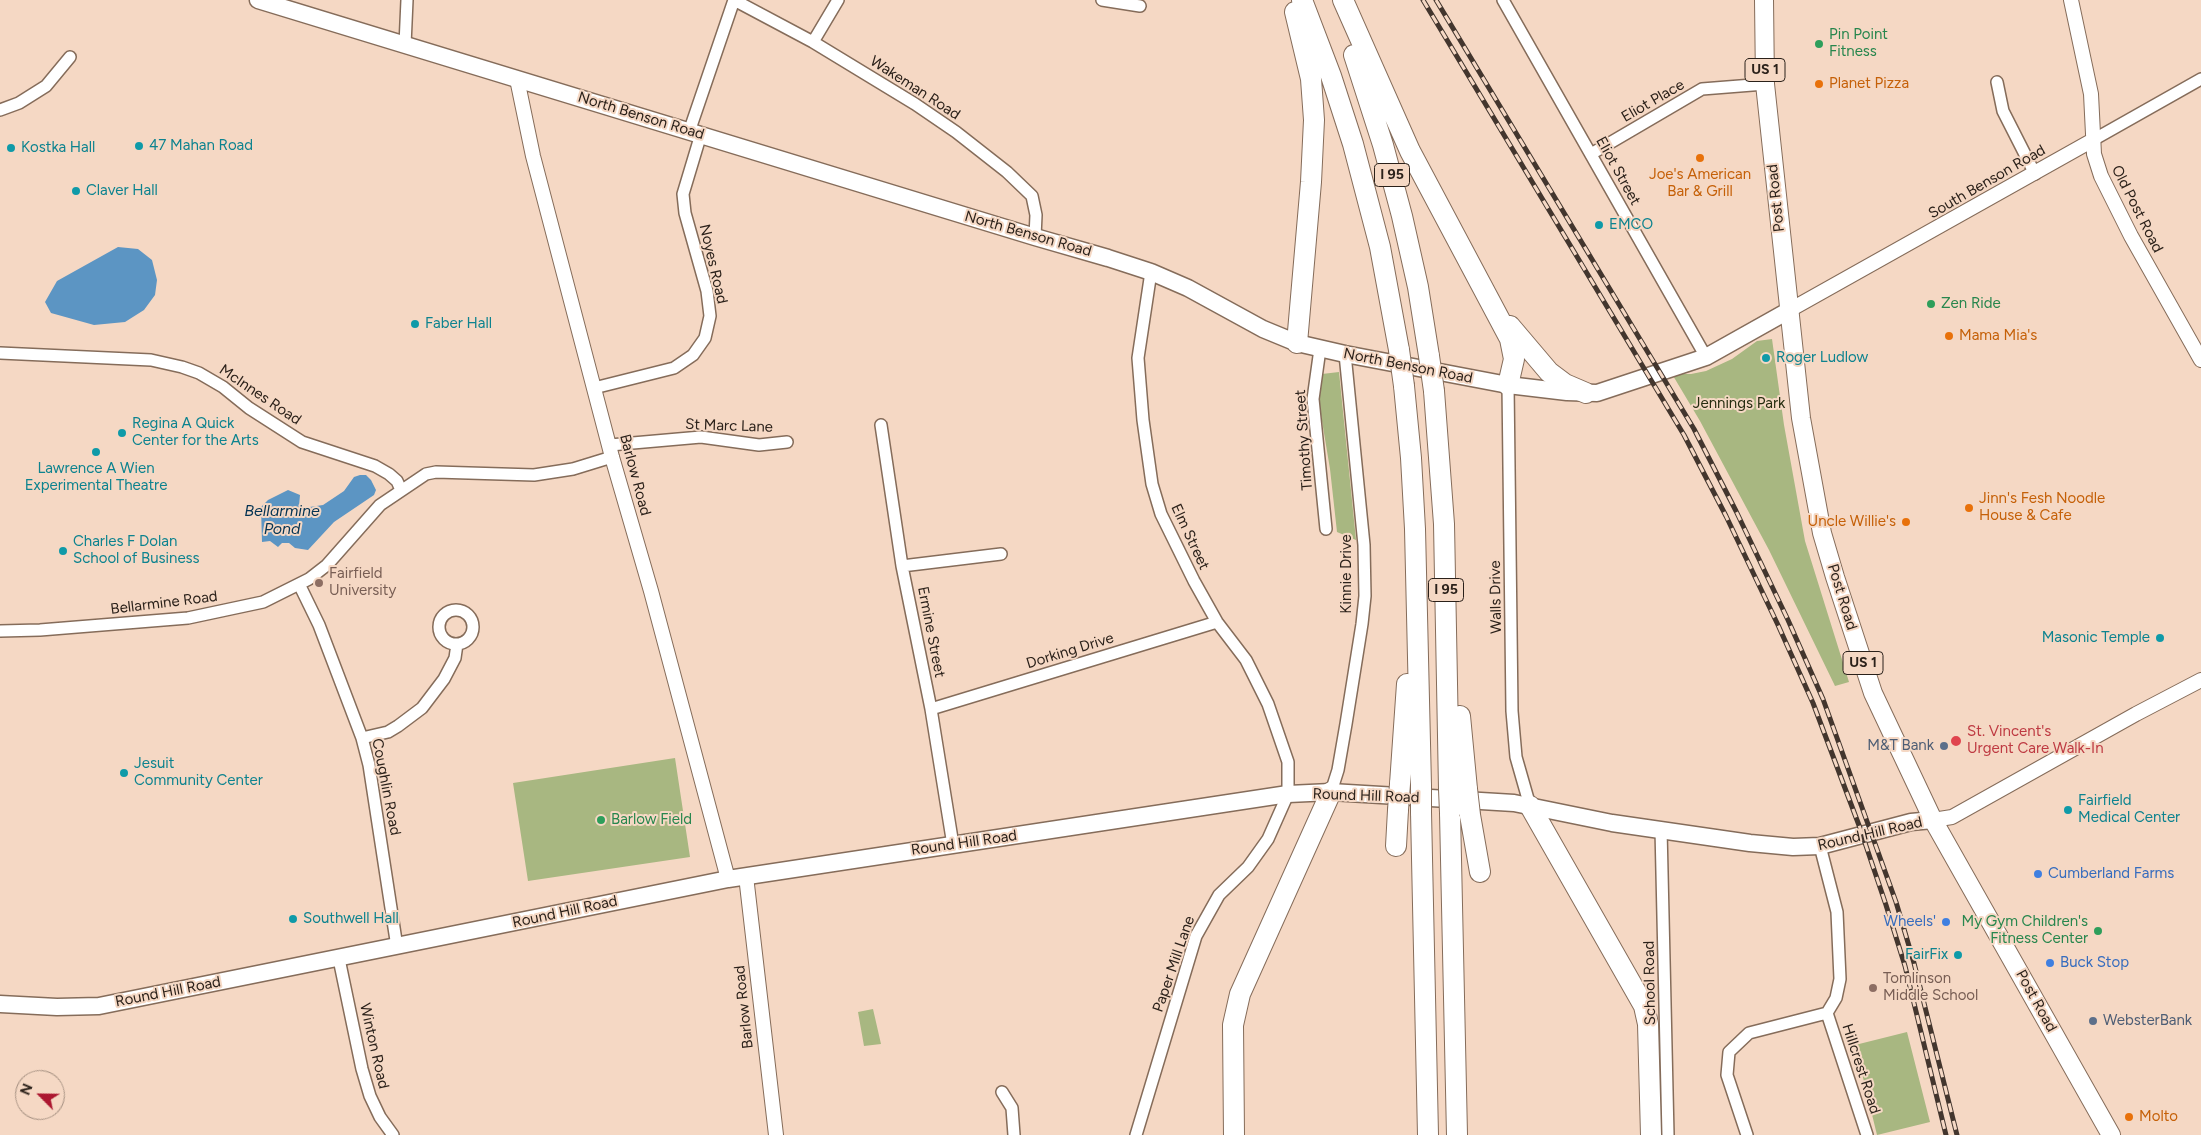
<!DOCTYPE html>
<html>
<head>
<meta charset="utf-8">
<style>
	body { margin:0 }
	#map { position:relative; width:2201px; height:1135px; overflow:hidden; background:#f5d8c4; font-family:Figtree,sans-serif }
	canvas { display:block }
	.north { position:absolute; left:15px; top:1070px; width:50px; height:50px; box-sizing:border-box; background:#f5d8c4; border:1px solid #a48f80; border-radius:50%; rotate:293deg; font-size:14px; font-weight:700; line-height:20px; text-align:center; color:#2b211a }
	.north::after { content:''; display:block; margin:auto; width:18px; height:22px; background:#ac1730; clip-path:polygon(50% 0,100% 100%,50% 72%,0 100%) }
</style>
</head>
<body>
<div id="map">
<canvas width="2201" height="1135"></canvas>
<div class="north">N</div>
</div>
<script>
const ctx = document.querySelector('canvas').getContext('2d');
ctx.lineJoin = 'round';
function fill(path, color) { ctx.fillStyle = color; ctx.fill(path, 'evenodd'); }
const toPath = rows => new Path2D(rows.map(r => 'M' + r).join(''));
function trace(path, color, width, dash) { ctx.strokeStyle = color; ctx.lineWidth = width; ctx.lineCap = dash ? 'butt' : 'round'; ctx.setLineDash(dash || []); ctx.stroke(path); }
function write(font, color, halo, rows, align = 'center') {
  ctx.font = font + ' Figtree,sans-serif'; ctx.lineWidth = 4; ctx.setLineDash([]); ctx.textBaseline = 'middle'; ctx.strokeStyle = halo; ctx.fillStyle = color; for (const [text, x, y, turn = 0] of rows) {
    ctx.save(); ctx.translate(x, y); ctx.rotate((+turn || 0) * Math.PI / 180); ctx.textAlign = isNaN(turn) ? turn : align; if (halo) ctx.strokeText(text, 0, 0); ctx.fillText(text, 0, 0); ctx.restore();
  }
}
fill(toPath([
	[1772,339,1784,425,1805,541,1849,682,1835,686,1769,550,1700,421,1672,374,1691,374,1706,371,1732,359,1757,341],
	[1339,372,1356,540,1337,532,1330,469,1319,403,1319,385,1322,374],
	[675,758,690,857,528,881,513,783],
	[873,1009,881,1044,864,1046,858,1012],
	[1907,1032,1930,1122,1877,1135,1855,1045]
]), '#a8b781');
fill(toPath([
	[118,247,138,249,152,260,157,280,155,295,144,310,125,322,94,325,51,313,45,302,57,281],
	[360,475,366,475,371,480,376,490,374,495,334,522,308,550,295,548,289,543,282,543,278,547,270,541,262,542,261,507,268,500,288,490,300,495,299,506,303,508,323,505,344,491,354,477]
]), '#5c95c3');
const minor = toPath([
	[734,0,813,42,915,104,956,132,1007,172,1032,196,1036,215,1035,237],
	[1102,0,1140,6],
	[1503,0,1706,357],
	[813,42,838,0],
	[405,45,407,0],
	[1997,82,2003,111,2035,174],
	[0,110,19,103,46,86,70,57],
	[689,132,734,0],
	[2093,140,2201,79],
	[1591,154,1702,89,1765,84],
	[1320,349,1313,399,1326,529],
	[0,353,151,360,182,367,199,373,223,387,249,408,302,442,375,466,389,474,397,481,401,490],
	[1508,385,1512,711,1516,757,1530,806],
	[594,388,674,368,693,355,705,338,710,316,707,291,685,213,683,194,701,134],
	[881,425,902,566,931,709,953,845],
	[610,445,701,437,759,445,787,442],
	[902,566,1001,554],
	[299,584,319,625,362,738,369,765,397,947],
	'439 627a17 17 0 1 1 34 0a17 17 0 1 1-34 0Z',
	[0,631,40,630,188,618,263,602,309,579,327,565,380,505,426,474,436,472,534,475,573,469,612,457],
	[931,709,1217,622],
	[362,738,388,732,398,726,422,708,444,679,455,658,457,644],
	[1331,792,1338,770,1346,724,1362,624,1365,596,1364,545,1345,354],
	[1661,829,1668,1135],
	[1820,846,1837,912,1840,979,1836,998,1827,1013],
	[339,959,362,1069,370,1096,380,1117,393,1135],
	[1002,1092,1012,1108,1014,1135],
	[1136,1135,1196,936,1219,895,1248,867,1268,839,1288,794,1288,762,1268,704,1246,660,1217,622,1194,581,1161,514,1152,484,1143,420,1138,358,1151,272],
	[1747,1135,1727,1075,1729,1052,1749,1033,1827,1013,1867,1135]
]);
const tertiary = toPath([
	[2071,0,2091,94,2094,154,2101,176,2131,236,2201,360],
	[517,79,533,156,612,457,651,591,728,879],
	[1788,311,2093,140],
	[1933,820,1952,817,2136,714,2201,680],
	[746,876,776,1135]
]);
const secondary = toPath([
	[258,0,1035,237,1108,258,1151,272,1188,288,1263,329,1297,343,1345,354,1508,385,1567,392,1597,393,1706,357,1788,311],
	[0,1004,57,1007,99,1006,728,879,1288,794,1331,792,1514,803,1612,823,1750,843,1793,847,1820,846,1911,822,1933,820]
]);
const primary = toPath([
	[1764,0,1765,84,1801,418,1822,533,1835,577,1873,693,1933,820,2111,1135]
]);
const motorway = toPath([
	[1302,0,1331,76,1353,144,1380,247,1399,350],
	[1343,0,1410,151,1510,339,1514,359,1508,385],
	[1295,12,1311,79,1314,120,1311,182,1297,343],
	[1354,55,1383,145,1402,216,1418,287,1429,356],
	[1510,326,1549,372,1565,384,1586,393],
	[1404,386,1411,458,1415,529,1421,786],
	[1434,391,1444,524,1449,789],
	[1460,716,1467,789],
	[1400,784,1407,684],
	[1530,806,1644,1006,1648,1024,1651,1135],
	[1421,812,1428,1135],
	[1450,813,1457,1135],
	[1470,815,1480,872],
	[1396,846,1398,810],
	[1234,1135,1233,1025,1240,994,1331,792]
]);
trace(minor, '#856c5a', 14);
trace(tertiary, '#856c5a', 16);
trace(secondary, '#856c5a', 19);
trace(primary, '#856c5a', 20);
trace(motorway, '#856c5a', 22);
trace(minor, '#fff', 11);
trace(tertiary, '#fff', 14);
trace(secondary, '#fff', 16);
trace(primary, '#fff', 18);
trace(motorway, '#fff', 20);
const rail = toPath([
	[1423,0,1684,435,1726,516,1778,625,1813,703,1860,828,1886,905,1905,966,1946,1135],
	[1436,0,1694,429,1736,511,1788,620,1823,699,1896,902,1914,963,1957,1135]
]);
trace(rail, '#43362e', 5);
trace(rail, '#f5d8c4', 3, [9]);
const motorwayBridge = toPath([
	[1399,350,1404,386],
	[1429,356,1434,391],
	[1421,786,1421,812],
	[1449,789,1450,813],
	[1467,789,1470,815],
	[1398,810,1400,784]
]);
trace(motorwayBridge, '#856c5a', 22, []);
trace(motorwayBridge, '#fff', 20);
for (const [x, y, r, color] of [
	[1819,44,5,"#2e9e5b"],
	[1819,84,5,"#e8710a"],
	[139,146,5,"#0f9aa8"],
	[11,148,5,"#0f9aa8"],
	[1700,158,5,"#e8710a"],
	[76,191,5,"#0f9aa8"],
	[1599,225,5,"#0f9aa8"],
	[1931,304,5,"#2e9e5b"],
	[415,324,5,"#0f9aa8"],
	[1949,336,5,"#e8710a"],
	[1766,358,5,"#0f9aa8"],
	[122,433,5,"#0f9aa8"],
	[96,452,5,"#0f9aa8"],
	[1969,508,5,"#e8710a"],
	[1906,522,5,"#e8710a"],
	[63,551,5,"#0f9aa8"],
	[319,583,5,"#8d6e63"],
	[2160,638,5,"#0f9aa8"],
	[1956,741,6,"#e0444e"],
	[1944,746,5,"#5c6f8a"],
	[124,773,5,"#0f9aa8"],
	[2068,810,5,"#0f9aa8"],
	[601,820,5,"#2e9e5b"],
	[2038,874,5,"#3f7fe0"],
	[293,919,5,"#0f9aa8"],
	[1946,922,5,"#3f7fe0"],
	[2098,931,5,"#2e9e5b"],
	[1958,955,5,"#0f9aa8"],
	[2050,963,5,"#3f7fe0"],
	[1873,988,5,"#8d6e63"],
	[2093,1021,5,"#5c6f8a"],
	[2129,1117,5,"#e8710a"]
]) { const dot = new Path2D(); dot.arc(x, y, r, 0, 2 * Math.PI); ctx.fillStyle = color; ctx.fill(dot); trace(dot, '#f5d8c4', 2); }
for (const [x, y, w] of [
	[1765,70,40],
	[1392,175,35],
	[1446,590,35],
	[1863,663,40]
]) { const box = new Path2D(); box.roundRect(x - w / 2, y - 11.5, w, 23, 4); ctx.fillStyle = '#f5d8c4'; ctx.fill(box); trace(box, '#2b211a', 1); }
write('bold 14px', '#2b211a', null, [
	["US 1",1765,70],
	["I 95",1392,175],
	["I 95",1446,590],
	["US 1",1863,663]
]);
write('15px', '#27864d', '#f5d8c4', [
	["Pin Point",1829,35],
	["Fitness",1829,52],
	["Zen Ride",1941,304],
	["Barlow Field",611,820],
	["My Gym Children's",2088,922,"right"],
	["Fitness Center",2088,939,"right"]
], 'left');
write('15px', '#c56008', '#f5d8c4', [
	["Planet Pizza",1829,84],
	["Joe's American",1700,175,"center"],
	["Bar & Grill",1700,192,"center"],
	["Mama Mia's",1959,336],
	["Jinn's Fesh Noodle",1979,499],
	["House & Cafe",1979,516],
	["Uncle Willie's",1896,522,"right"],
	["Molto",2139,1117]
], 'left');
write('15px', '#2b211a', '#f5d8c4', [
	["Wakeman Road",915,88,33],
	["Eliot Place",1653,101,-30],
	["North Benson Road",641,116,17],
	["Eliot Street",1618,171,61],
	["South Benson Road",1987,182,-30],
	["Post Road",1776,198,-96],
	["Old Post Road",2137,209,63],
	["North Benson Road",1028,234,16],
	["Noyes Road",713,264,77],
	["North Benson Road",1408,366,11],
	["McInnes Road",260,395,34],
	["St Marc Lane",729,426,2],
	["Timothy Street",1304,440,-94],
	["Barlow Road",635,475,75],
	["Elm Street",1190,537,65],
	["Kinnie Drive",1347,574,-90],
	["Walls Drive",1496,597,-91],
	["Post Road",1842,597,73],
	["Bellarmine Road",164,603,-7],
	["Ermine Street",931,632,79],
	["Dorking Drive",1070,651,-17],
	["Coughlin Road",386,787,79],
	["Round Hill Road",1366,796,2],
	["Round Hill Road",1870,834,-13],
	["Round Hill Road",964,843,-8],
	["Round Hill Road",565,912,-12],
	["Paper Mill Lane",1174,964,-71],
	["School Road",1650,983,-91],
	["Round Hill Road",168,992,-11],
	["Post Road",2036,1001,61],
	["Barlow Road",744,1007,-96],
	["Winton Road",374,1046,77],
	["Hillcrest Road",1861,1069,72]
]);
write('15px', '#0d838f', '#f5d8c4', [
	["47 Mahan Road",149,146],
	["Kostka Hall",21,148],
	["Claver Hall",86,191],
	["EMCO",1609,225],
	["Faber Hall",425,324],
	["Roger Ludlow",1776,358],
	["Regina A Quick",132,424],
	["Center for the Arts",132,441],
	["Lawrence A Wien",96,469,"center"],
	["Experimental Theatre",96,486,"center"],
	["Charles F Dolan",73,542],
	["School of Business",73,559],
	["Masonic Temple",2150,638,"right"],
	["Jesuit",134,764],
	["Community Center",134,781],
	["Fairfield",2078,801],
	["Medical Center",2078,818],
	["Southwell Hall",303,919],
	["FairFix",1948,955,"right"]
], 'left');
write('15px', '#262d10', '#f5d8c4', [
	["Jennings Park",1739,404]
]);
write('15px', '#785e54', '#f5d8c4', [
	["Fairfield",329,574],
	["University",329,591],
	["Tomlinson",1883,979],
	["Middle School",1883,996]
], 'left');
write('15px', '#be3a42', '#f5d8c4', [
	["St. Vincent's",1967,732],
	["Urgent Care Walk-In",1967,749]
], 'left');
write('15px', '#4e5e75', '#f5d8c4', [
	["M&T Bank",1934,746],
	["WebsterBank",2103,1021,"left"]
], 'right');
write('15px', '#366cbe', '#f5d8c4', [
	["Cumberland Farms",2048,874],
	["Wheels'",1936,922,"right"],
	["Buck Stop",2060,963]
], 'left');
write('italic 16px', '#043352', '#f5d8c4', [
	["Bellarmine",282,511],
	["Pond",282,529]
]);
</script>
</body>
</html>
